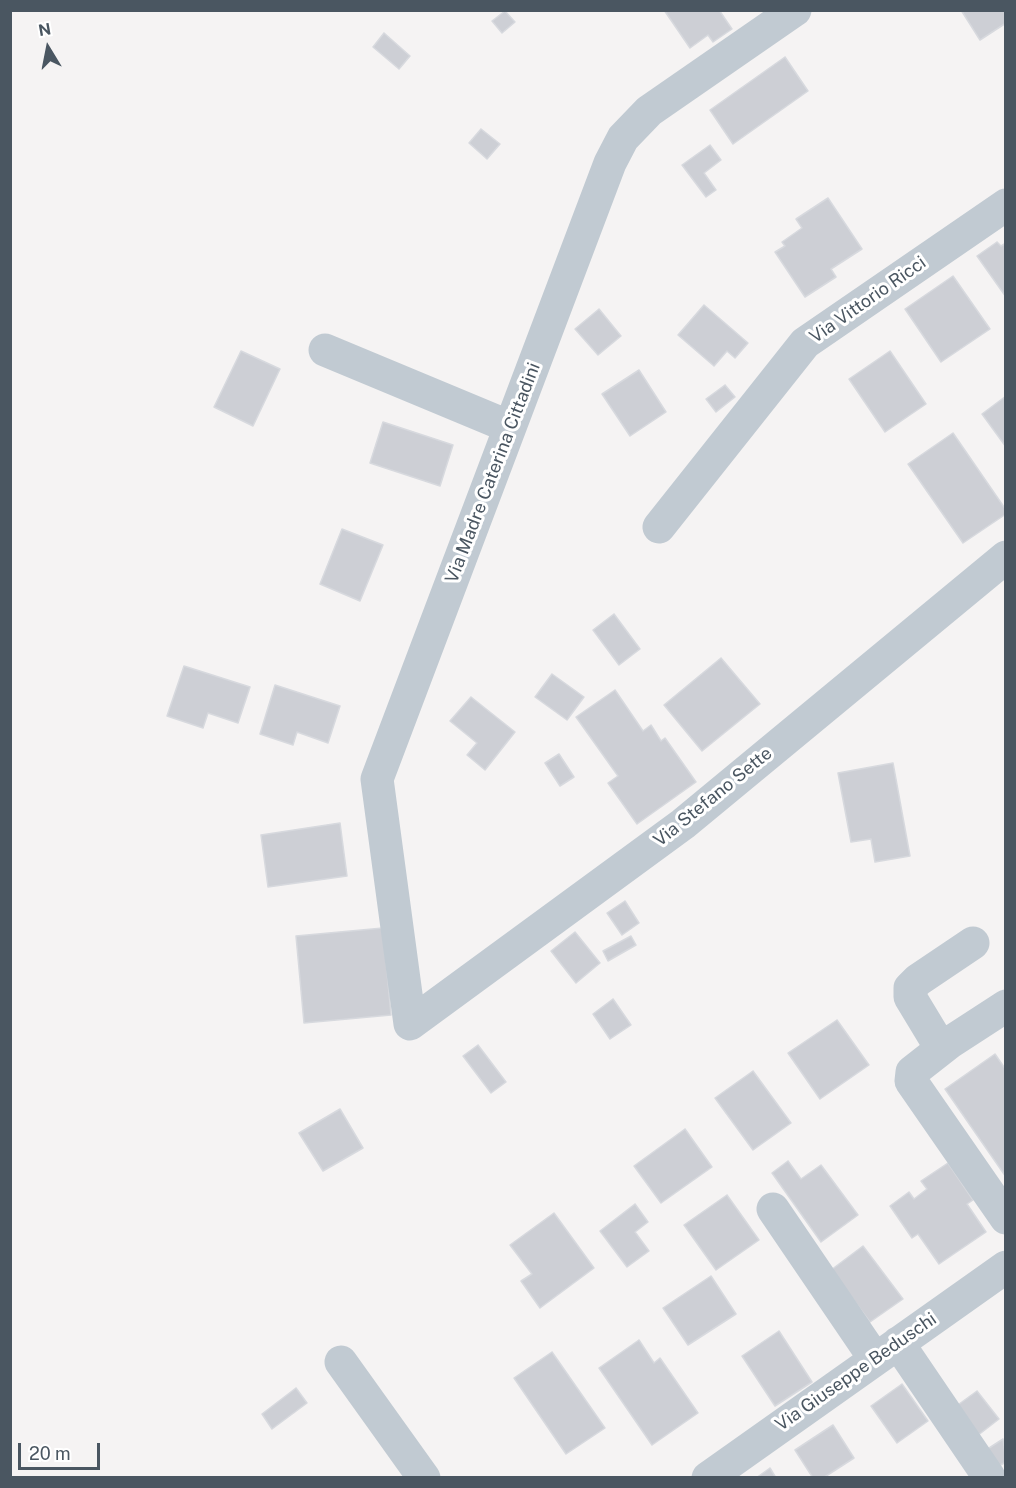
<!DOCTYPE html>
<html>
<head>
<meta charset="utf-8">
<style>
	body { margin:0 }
	#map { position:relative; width:1016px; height:1488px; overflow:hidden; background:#f5f3f3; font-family:"Public Sans",sans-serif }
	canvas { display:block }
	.frame { position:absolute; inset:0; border:12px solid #4a5661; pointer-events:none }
	.north { position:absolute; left:18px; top:18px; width:60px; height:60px; -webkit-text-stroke:4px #fff; paint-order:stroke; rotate:350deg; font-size:16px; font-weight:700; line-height:24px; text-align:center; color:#4a5661 }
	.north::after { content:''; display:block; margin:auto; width:21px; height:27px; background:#4a5661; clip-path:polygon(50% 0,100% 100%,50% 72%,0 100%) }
	.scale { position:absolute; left:18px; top:1443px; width:82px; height:27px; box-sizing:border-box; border:3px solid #4a5661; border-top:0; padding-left:8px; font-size:18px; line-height:21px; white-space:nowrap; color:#4a5661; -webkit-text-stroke:4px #fff; paint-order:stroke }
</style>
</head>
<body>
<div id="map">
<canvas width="1016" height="1488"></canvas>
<div class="frame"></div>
<div class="north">N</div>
<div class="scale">20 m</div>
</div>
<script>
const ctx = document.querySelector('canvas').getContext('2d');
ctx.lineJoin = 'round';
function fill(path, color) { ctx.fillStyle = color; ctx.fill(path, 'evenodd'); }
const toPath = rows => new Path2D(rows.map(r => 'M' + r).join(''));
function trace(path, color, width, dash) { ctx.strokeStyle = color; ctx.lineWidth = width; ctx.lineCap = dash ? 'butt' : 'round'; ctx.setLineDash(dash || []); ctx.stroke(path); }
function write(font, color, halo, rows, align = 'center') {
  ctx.font = font + ' "Public Sans",sans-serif'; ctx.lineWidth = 6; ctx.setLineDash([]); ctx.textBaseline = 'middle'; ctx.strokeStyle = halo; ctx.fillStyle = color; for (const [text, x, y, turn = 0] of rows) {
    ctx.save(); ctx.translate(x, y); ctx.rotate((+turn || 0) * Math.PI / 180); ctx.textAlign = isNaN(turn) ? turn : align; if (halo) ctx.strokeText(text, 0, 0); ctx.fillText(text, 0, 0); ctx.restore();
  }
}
const building = toPath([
	[664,10,719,10,732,29,713,42,708,35,690,48,664,10],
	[961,10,1006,10,1006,23,980,40,961,10],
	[505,11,515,22,502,33,492,21,505,11],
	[384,33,410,56,399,69,373,47,384,33],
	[785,57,808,91,733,144,710,110,785,57],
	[481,129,500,144,487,159,469,143,481,129],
	[710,145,721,160,704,173,716,190,706,197,682,165,710,145],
	[828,198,862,249,831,269,836,277,805,297,775,252,785,246,782,242,802,228,796,219,828,198],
	[997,242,1001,246,1006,243,1006,297,977,256,997,242],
	[953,276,990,329,941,362,905,309,953,276],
	[704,305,748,343,735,358,727,351,714,366,678,335,704,305],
	[599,309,621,336,598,355,575,329,599,309],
	[241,351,280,369,253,426,214,407,241,351],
	[890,351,926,404,885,432,849,379,890,351],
	[639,370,666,412,630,436,602,394,639,370],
	[725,385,735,397,716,412,706,399,725,385],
	[1006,396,1006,447,982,414,1006,396],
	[383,422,453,445,440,486,370,463,383,422],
	[953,433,1006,510,1006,514,963,543,908,464,953,433],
	[342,529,383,545,360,601,320,584,342,529],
	[614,614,640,649,619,665,593,630,614,614],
	[721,658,760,704,702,751,664,705,721,658],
	[184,666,250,687,238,723,208,713,203,728,167,716,184,666],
	[552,674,584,697,567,720,535,697,552,674],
	[275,685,340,706,328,743,297,732,293,745,260,734,275,685],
	[615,690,643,731,651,725,661,741,665,738,696,782,637,824,608,783,618,776,576,717,615,690],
	[471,697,515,732,485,770,467,755,477,743,450,721,471,697],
	[559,754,574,777,560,786,545,763,559,754],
	[893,763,910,856,875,862,871,839,851,842,838,773,893,763],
	[340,823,347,876,268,887,261,835,340,823],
	[625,901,639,923,622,935,607,913,625,901],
	[383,928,391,1015,304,1023,296,936,383,928],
	[575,932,600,963,576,983,551,951,575,932],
	[631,936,636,945,608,961,603,951,631,936],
	[613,999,631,1025,610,1039,593,1014,613,999],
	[837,1020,869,1065,820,1099,788,1053,837,1020],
	[478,1045,506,1082,491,1093,463,1056,478,1045],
	[995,1054,1006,1070,1006,1177,945,1089,995,1054],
	[753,1071,791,1123,753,1150,715,1098,753,1071],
	[340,1109,363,1148,323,1171,299,1133,340,1109],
	[685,1129,712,1167,661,1203,634,1166,685,1129],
	[788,1161,801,1179,821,1165,858,1215,821,1242,772,1173,788,1161],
	[948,1163,973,1200,967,1204,986,1232,939,1264,918,1234,912,1238,890,1206,909,1192,914,1199,927,1189,921,1181,948,1163],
	[727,1195,759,1240,716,1270,684,1225,727,1195],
	[635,1204,648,1222,635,1232,649,1251,627,1267,600,1231,635,1204],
	[554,1213,594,1268,540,1308,521,1281,532,1274,510,1245,554,1213],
	[863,1246,903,1299,870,1322,831,1270,863,1246],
	[711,1276,736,1314,688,1345,663,1308,711,1276],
	[779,1331,812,1382,775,1406,742,1356,779,1331],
	[639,1340,654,1363,660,1358,698,1413,652,1445,599,1368,639,1340],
	[552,1352,605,1428,566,1454,514,1378,552,1352],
	[902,1384,928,1421,897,1443,871,1406,902,1384],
	[296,1388,307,1403,272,1429,262,1414,296,1388],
	[977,1391,999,1419,977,1436,955,1407,977,1391],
	[833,1425,854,1458,823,1478,813,1478,795,1450,833,1425],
	[1003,1439,1006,1462,997,1467,986,1450,1003,1439],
	[770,1468,776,1478,756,1478,770,1468]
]);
fill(building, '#cdcfd5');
trace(building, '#d7d9de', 1.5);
trace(toPath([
	[795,10,649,111,623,138,610,163,377,779,410,1024,683,824,1006,557],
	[325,350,510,427],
	[659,527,805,343,1006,205],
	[973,943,918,980,910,988,910,997,936,1040,949,1043,1006,1006],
	[949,1043,912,1072,911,1081,1006,1218],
	[773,1209,875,1359],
	[898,1343,989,1477],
	[341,1362,424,1478],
	[708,1478,1006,1267]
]), '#c1cad2', 33);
write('18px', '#4a5661', '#fff', [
	["Via Vittorio Ricci",868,300,-35],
	["Via Madre Caterina Cittadini",493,473,-69],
	["Via Stefano Sette",713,797,-39],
	["Via Giuseppe Beduschi",856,1372,-35]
]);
</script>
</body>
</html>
